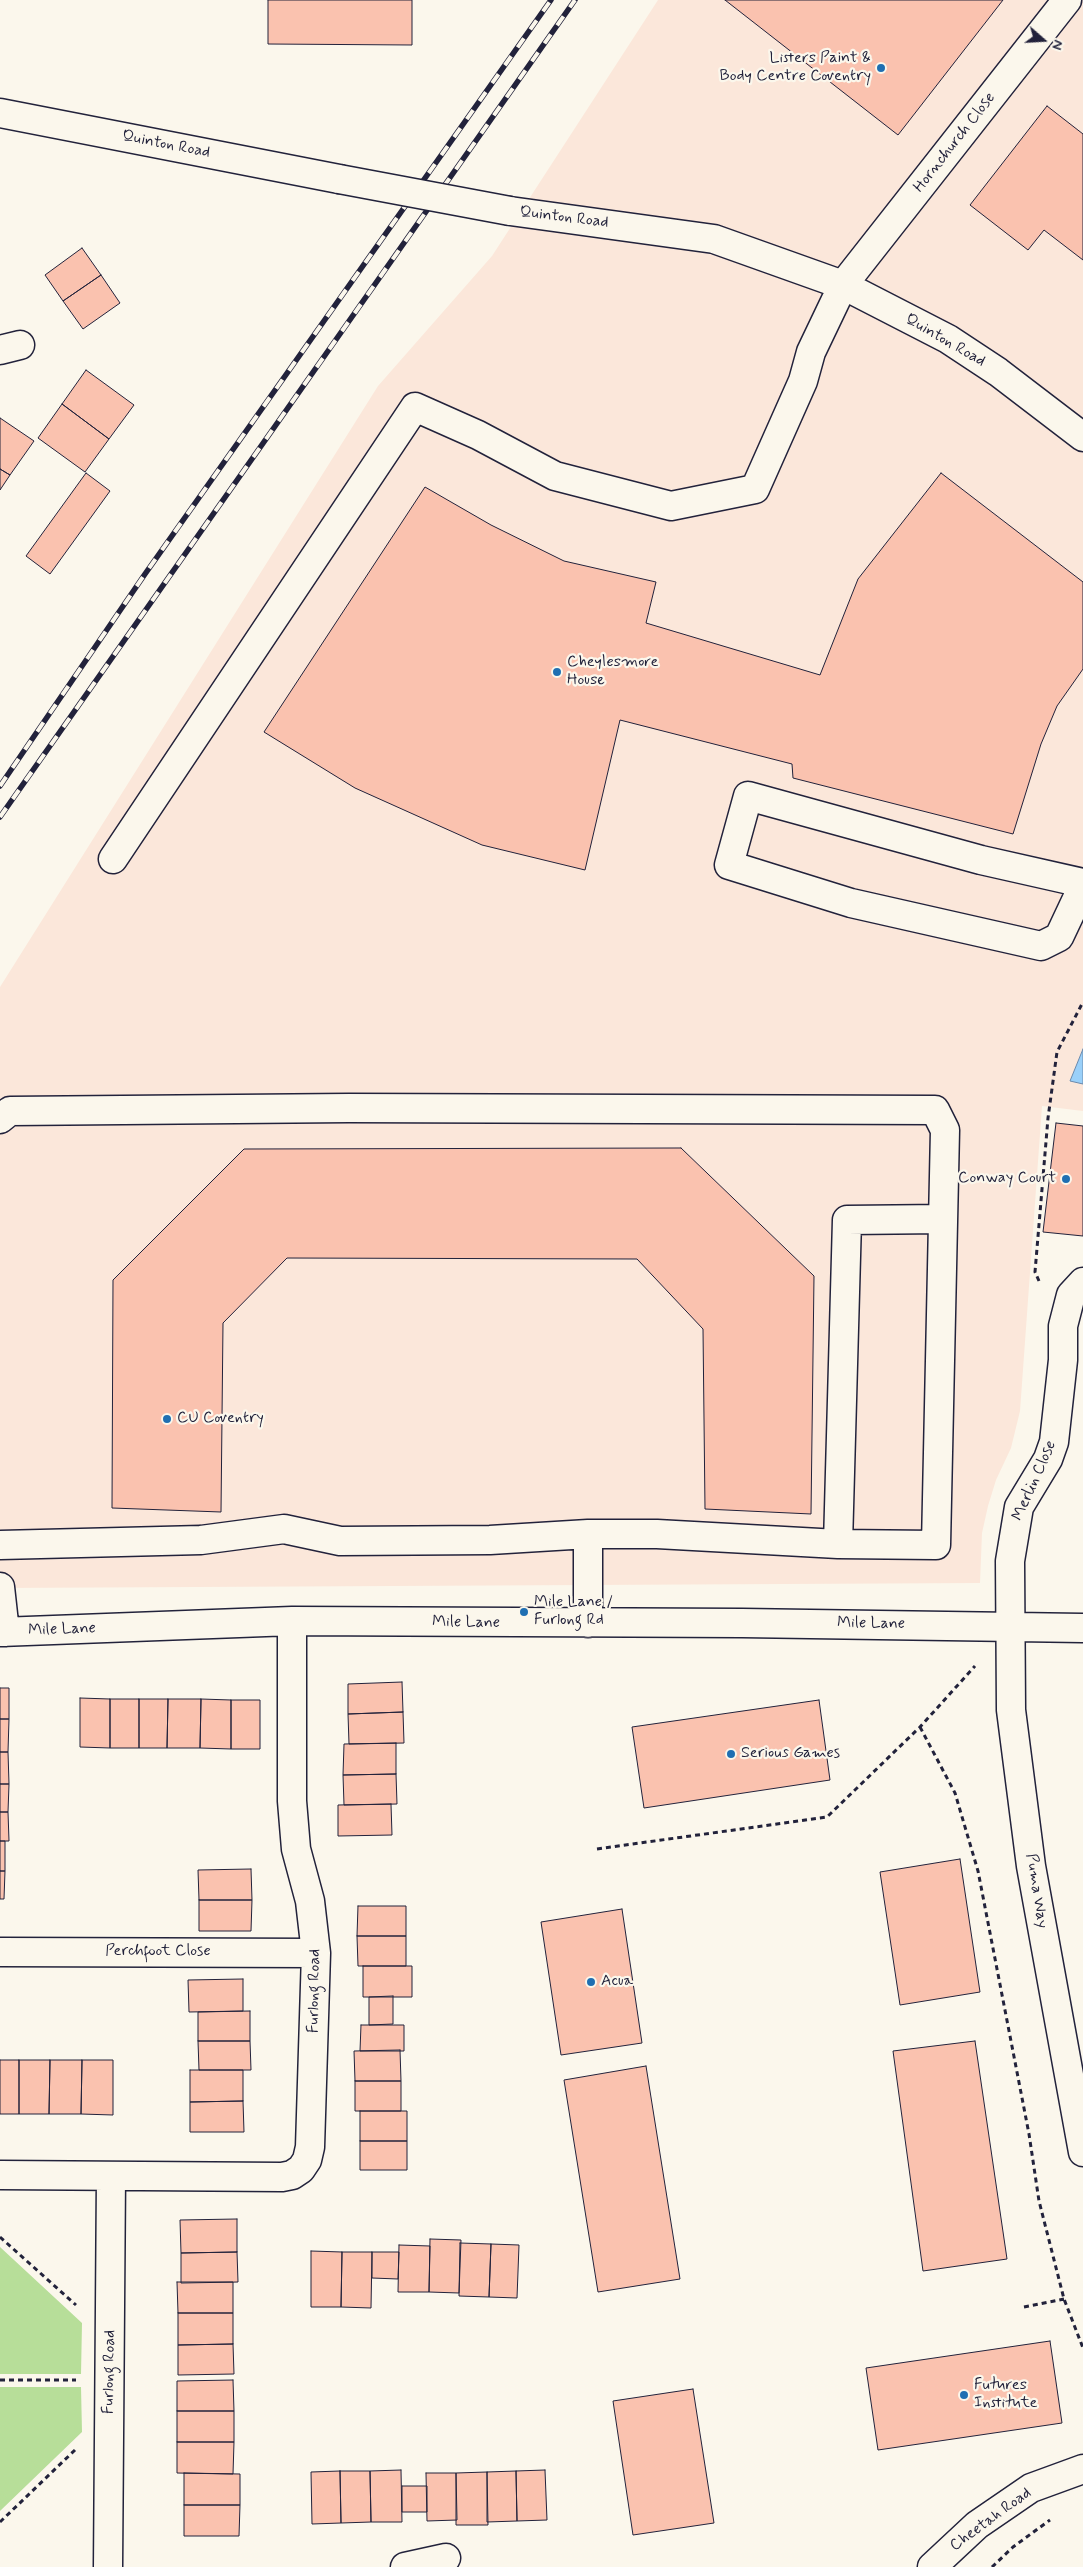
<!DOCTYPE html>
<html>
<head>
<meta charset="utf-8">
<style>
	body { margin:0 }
	#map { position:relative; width:1083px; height:2567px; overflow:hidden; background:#fbf7ec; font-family:Mynerve,sans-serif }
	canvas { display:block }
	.north { position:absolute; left:1018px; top:15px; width:50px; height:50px; -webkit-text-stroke:4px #fbf7ec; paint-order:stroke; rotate:109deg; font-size:14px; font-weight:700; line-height:20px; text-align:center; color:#22223b }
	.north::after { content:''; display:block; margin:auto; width:18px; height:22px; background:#22223b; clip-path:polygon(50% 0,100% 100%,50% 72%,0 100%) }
</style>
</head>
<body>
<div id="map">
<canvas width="1083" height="2567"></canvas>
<div class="north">N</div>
</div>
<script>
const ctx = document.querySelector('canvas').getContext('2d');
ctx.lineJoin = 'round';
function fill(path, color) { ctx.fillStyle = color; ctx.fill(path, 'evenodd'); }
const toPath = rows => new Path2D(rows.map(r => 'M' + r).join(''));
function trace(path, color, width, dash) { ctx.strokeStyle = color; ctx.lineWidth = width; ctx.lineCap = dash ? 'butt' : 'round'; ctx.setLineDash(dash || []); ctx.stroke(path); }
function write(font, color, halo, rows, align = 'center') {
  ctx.font = font + ' Mynerve,sans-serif'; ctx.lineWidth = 4.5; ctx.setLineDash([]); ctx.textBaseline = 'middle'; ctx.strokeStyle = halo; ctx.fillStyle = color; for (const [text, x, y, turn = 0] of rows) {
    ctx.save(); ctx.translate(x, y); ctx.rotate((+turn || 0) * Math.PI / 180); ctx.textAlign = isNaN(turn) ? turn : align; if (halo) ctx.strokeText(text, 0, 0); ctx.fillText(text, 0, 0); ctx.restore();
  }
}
fill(toPath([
	[658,0,1083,0,1083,1111,1042,1106,1020,1411,1011,1448,996,1480,988,1506,982,1533,980,1583,0,1588,0,987,378,386,492,256]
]), '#fbe7da');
fill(toPath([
	[0,2247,82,2323,81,2374,0,2374],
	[0,2387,81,2387,82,2432,0,2511]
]), '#b7de99');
const water = toPath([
	[1083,1049,1083,1084,1070,1081,1083,1049]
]);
fill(water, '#9ad0f9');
trace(water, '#6a8aad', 1);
const building = toPath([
	[268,0,412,0,412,45,268,44,268,0],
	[725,0,1003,0,898,135,725,0],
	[1047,106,1083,134,1083,260,1044,230,1028,250,970,205,1047,106],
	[82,248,101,275,63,301,45,275,82,248],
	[101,275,120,303,83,329,63,301,101,275],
	[86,370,134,405,109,439,62,404,86,370],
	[62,404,109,439,85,472,38,438,62,404],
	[0,418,34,441,10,475,0,469,0,418],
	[0,469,10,475,0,490,0,469],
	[86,473,110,491,50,574,26,556,86,473],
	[941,473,1083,582,1083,669,1057,706,1041,744,1013,834,793,778,792,764,620,720,585,870,482,845,355,788,264,732,425,487,491,525,564,561,656,582,646,623,820,675,858,579,941,473],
	[1056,1123,1083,1126,1083,1236,1043,1232,1056,1123],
	[681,1148,814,1276,811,1514,705,1509,703,1329,637,1259,287,1258,223,1323,221,1512,112,1508,113,1280,244,1149,681,1148],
	[402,1682,403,1712,348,1714,348,1684,402,1682],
	[0,1688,9,1688,9,1719,0,1719,0,1688],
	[80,1698,110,1699,110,1748,80,1747,80,1698],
	[110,1699,139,1699,139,1748,110,1748,110,1699],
	[139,1699,168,1699,167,1748,139,1748,139,1699],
	[168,1699,201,1699,200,1748,167,1748,168,1699],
	[201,1699,231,1700,231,1749,200,1748,201,1699],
	[231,1700,260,1700,260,1749,231,1749,231,1700],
	[819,1700,830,1780,644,1808,632,1727,819,1700],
	[403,1712,404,1743,349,1744,348,1714,403,1712],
	[0,1719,9,1719,8,1752,0,1752,0,1719],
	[396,1743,396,1774,343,1775,344,1744,396,1743],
	[0,1752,8,1752,9,1784,0,1784,0,1752],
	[396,1774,397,1804,344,1805,343,1775,396,1774],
	[0,1784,9,1784,8,1812,0,1812,0,1784],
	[391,1804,392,1835,338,1836,338,1805,391,1804],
	[0,1812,8,1812,9,1841,0,1841,0,1812],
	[0,1841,5,1841,5,1871,0,1871,0,1841],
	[960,1859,980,1992,900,2005,880,1872,960,1859],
	[251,1869,252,1900,199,1900,198,1870,251,1869],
	[0,1871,5,1871,4,1899,0,1899,0,1871],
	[199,1900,252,1900,251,1931,199,1931,199,1900],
	[358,1906,406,1906,406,1936,357,1936,358,1906],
	[622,1909,642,2043,561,2055,541,1922,622,1909],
	[357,1936,406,1936,406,1966,358,1966,357,1936],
	[363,1966,412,1966,412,1997,363,1997,363,1966],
	[243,1979,243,2011,189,2012,188,1980,243,1979],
	[393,1996,393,2024,369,2025,369,1997,393,1996],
	[250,2011,250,2041,198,2041,198,2012,250,2011],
	[361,2025,404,2025,404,2051,360,2051,361,2025],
	[198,2041,250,2041,251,2070,199,2070,198,2041],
	[975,2041,1007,2259,923,2271,893,2051,975,2041],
	[400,2050,401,2081,355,2081,354,2051,400,2050],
	[0,2060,19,2060,19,2114,0,2114,0,2060],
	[19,2060,50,2060,49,2114,19,2114,19,2060],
	[50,2060,82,2060,81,2114,49,2114,50,2060],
	[82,2060,113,2060,113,2115,81,2114,82,2060],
	[646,2066,680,2279,598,2292,564,2080,646,2066],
	[190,2070,243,2070,243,2101,190,2102,190,2070],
	[355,2081,401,2081,401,2111,355,2111,355,2081],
	[243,2101,244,2132,190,2132,190,2102,243,2101],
	[360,2111,407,2111,407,2141,360,2141,360,2111],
	[360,2141,407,2141,407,2170,360,2170,360,2141],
	[237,2219,237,2252,181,2253,180,2220,237,2219],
	[430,2239,461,2240,459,2293,429,2292,430,2239],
	[460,2243,491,2244,489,2297,459,2296,460,2243],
	[491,2244,519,2245,517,2298,489,2297,491,2244],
	[399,2245,430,2246,429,2292,398,2292,399,2245],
	[311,2251,342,2252,341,2307,311,2307,311,2251],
	[237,2252,238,2282,181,2283,181,2253,237,2252],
	[342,2252,372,2252,371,2308,341,2307,342,2252],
	[372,2252,399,2252,398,2279,372,2278,372,2252],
	[177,2282,233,2282,233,2313,178,2313,177,2282],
	[178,2313,233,2313,233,2344,178,2345,178,2313],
	[1050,2341,1062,2423,878,2450,866,2368,1050,2341],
	[233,2344,234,2374,178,2375,178,2345,233,2344],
	[233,2380,234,2411,177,2411,177,2381,233,2380],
	[693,2389,714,2523,633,2535,613,2401,693,2389],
	[177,2411,234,2411,234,2442,177,2442,177,2411],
	[177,2442,234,2442,233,2474,177,2473,177,2442],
	[401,2470,402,2522,371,2522,370,2471,401,2470],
	[545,2470,547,2520,517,2521,516,2471,545,2470],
	[340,2471,341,2523,312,2524,311,2472,340,2471],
	[340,2471,370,2471,371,2522,341,2523,340,2471],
	[516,2471,517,2521,487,2522,487,2472,516,2471],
	[487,2472,488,2525,456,2525,456,2473,487,2472],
	[184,2473,240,2474,240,2505,184,2505,184,2473],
	[426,2473,456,2473,457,2520,427,2521,426,2473],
	[402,2486,427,2486,427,2512,402,2512,402,2486],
	[184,2505,240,2505,239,2536,184,2536,184,2505]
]);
fill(building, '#fac2af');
trace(building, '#22223b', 1);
const minor = toPath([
	[0,113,339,179],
	[510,211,714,239,843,285,948,339,998,372,1083,437],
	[0,350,20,345],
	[113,859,415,407,478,435,555,476,671,506,755,489,803,381,811,352,843,285,1067,0],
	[1083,883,981,860,748,796,729,865,851,903,1041,946,1059,937,1083,886],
	[0,1119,10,1111,349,1108,935,1110,945,1130,936,1545,838,1544,847,1220,943,1219],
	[1083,1282,1071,1295,1063,1326,1063,1360,1054,1442,1048,1459,1019,1507,1010,1561,1011,1710,1031,1866,1083,2152],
	[0,1545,201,1540,284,1529,340,1541,490,1540,588,1534,657,1534,838,1544],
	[0,1587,5,1632],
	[588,1623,588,1534],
	[0,1632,292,1621,742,1623,1083,1628],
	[0,1952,316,1953],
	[0,2175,282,2177,292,2175,301,2169,307,2160,310,2147,316,1953,310,1901,296,1849,292,1801,292,1621],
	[108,2567,111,2176],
	[405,2567,446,2558],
	[932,2567,977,2525,1031,2488,1083,2469]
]);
trace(minor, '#22223b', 31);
trace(toPath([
	[1039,1281,1035,1272,1048,1118,1057,1052,1083,1002],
	[920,1727,955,1793,978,1871,1029,2134,1039,2201,1064,2299,1083,2348],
	[597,1849,827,1817,920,1727,975,1666],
	[0,2237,76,2305],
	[1024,2307,1064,2299],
	[0,2380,76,2380],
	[0,2522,75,2450],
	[992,2567,1013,2547,1050,2520]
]), '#22223b', 3, [5, 4]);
trace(minor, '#fbf7ec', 28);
const rail = toPath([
	[0,786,145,574,551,0],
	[0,817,575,0]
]);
trace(rail, '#22223b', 5.5);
trace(rail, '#fbf7ec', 4, [11]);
const minorBridge = toPath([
	[339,179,510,211]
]);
trace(minorBridge, '#22223b', 31, []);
trace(minorBridge, '#fbf7ec', 28);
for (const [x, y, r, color] of [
	[881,68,5,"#1f6fb2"],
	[557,672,5,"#1f6fb2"],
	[1066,1179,5,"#1f6fb2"],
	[167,1419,5,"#1f6fb2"],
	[524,1612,5,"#1f6fb2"],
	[731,1754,5,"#1f6fb2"],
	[591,1982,5,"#1f6fb2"],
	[964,2395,5,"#1f6fb2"]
]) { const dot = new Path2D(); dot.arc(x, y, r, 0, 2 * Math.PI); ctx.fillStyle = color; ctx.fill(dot); trace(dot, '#fbf7ec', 2); }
write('16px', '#22223b', '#fbf7ec', [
	["Listers Paint &",871,59,"right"],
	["Body Centre Coventry",871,77,"right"],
	["Cheylesmore",567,663],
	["House",567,681],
	["Conway Court",1056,1179,"right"],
	["CU Coventry",177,1419],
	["Mile Lane /",534,1603],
	["Furlong Rd",534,1621],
	["Serious Games",741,1754],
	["Acua",601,1982],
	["Futures",974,2386],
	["Institute",974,2404]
], 'left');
write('16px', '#22223b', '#fbf7ec', [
	["Hornchurch Close",955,143,-52],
	["Quinton Road",166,145,11],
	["Quinton Road",564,218,7],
	["Quinton Road",945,341,30],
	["Merlin Close",1035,1481,-66],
	["Mile Lane",466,1623,1],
	["Mile Lane",871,1624,1],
	["Mile Lane",62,1630,-2],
	["Puma Way",1036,1891,81],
	["Perchfoot Close",158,1952],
	["Furlong Road",315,1991,-89],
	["Furlong Road",110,2372,-89],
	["Cheetah Road",991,2520,-36]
]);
</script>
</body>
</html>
